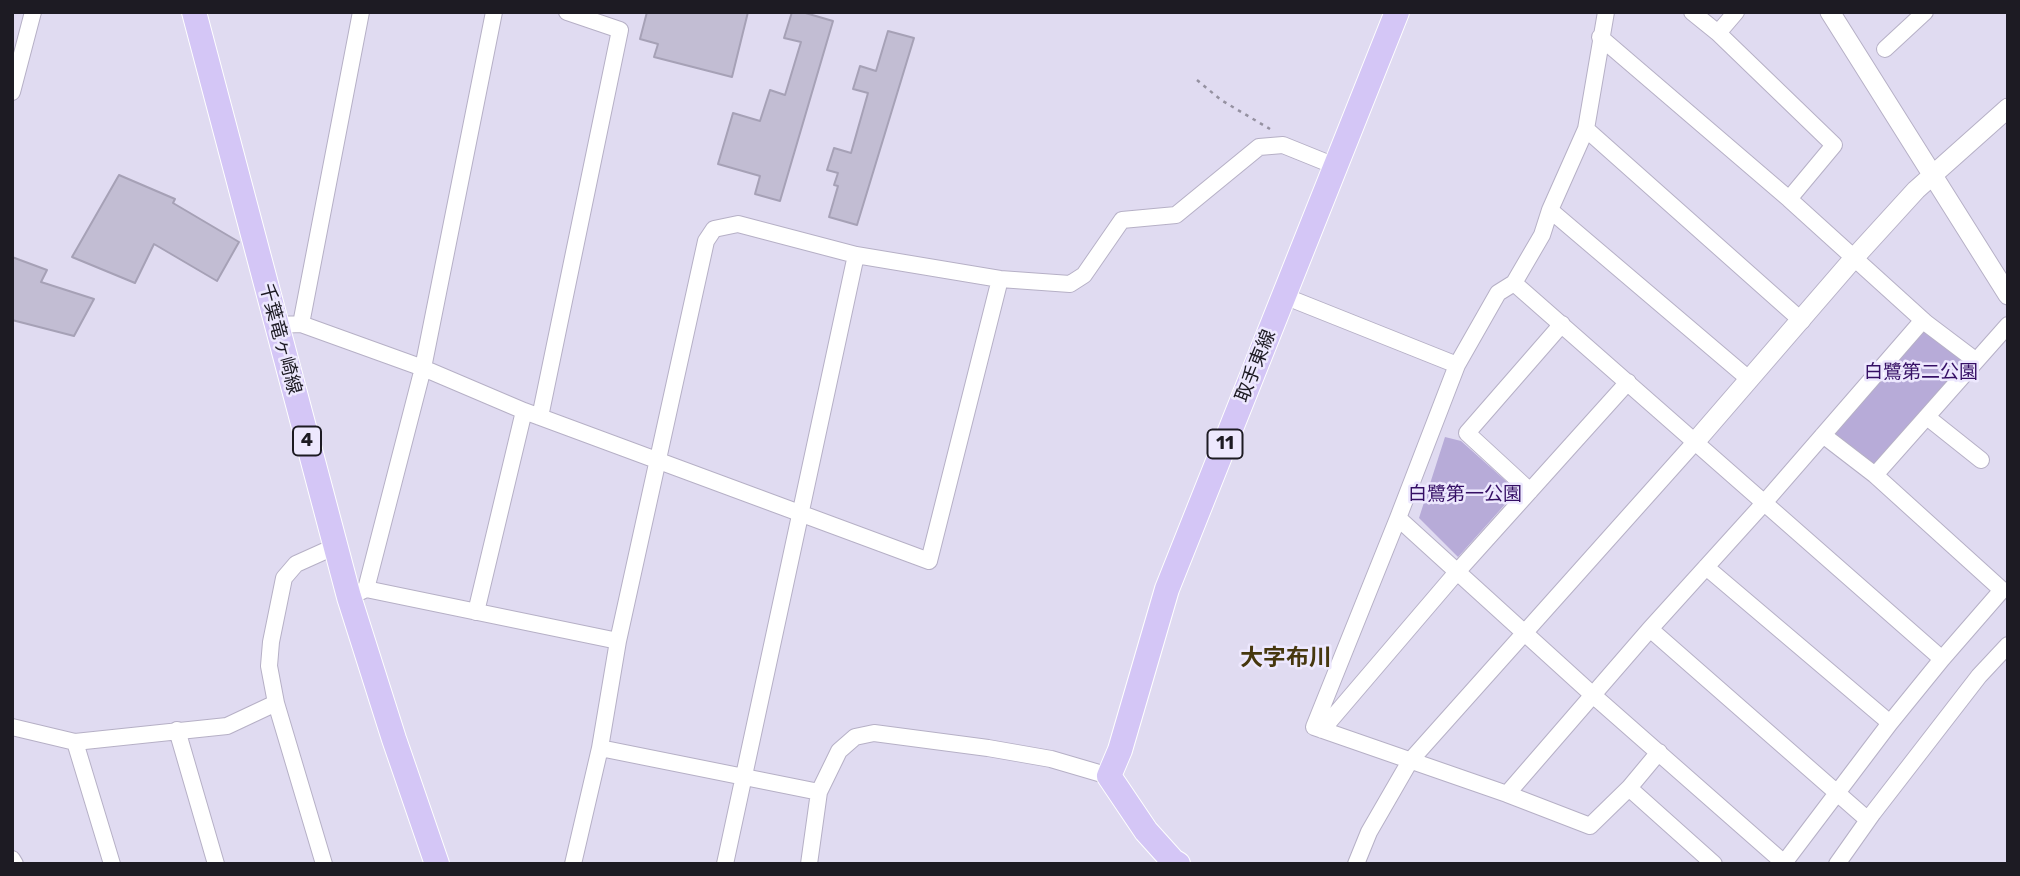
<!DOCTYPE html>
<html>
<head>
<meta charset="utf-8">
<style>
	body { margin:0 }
	#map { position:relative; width:2020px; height:876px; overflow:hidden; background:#e0dbf1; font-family:Rubik,sans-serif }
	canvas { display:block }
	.frame { position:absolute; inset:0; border:14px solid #1d1b23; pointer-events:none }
</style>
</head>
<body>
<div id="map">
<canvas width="2020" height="876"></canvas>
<div class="frame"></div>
</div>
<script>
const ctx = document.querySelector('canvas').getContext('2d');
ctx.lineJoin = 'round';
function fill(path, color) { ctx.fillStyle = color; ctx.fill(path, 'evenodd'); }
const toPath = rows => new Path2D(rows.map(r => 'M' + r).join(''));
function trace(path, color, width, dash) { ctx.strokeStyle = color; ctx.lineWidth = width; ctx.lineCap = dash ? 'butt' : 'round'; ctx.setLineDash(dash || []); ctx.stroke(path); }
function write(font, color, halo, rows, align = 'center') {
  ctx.font = font + ' Rubik,"Noto Sans JP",sans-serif'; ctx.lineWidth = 5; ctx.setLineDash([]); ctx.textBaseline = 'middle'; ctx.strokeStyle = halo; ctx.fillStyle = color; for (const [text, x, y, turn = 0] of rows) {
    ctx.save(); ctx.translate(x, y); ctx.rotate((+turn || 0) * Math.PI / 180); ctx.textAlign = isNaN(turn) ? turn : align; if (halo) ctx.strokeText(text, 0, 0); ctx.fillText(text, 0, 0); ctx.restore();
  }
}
fill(toPath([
	[1926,323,1968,365,1874,469,1829,434],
	[1445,437,1461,441,1517,491,1458,557,1419,518]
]), '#b7abd8');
const building = toPath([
	[647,12,748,12,732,77,654,57,658,44,640,39,647,12],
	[792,12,802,12,833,21,780,201,755,194,760,176,718,164,733,113,760,121,770,90,785,95,801,42,784,38,792,12],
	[888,31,914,38,857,225,829,217,838,186,834,185,838,173,827,170,834,148,851,153,868,93,853,89,860,66,876,71,888,31],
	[119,175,175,199,173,203,239,242,217,281,154,244,135,283,72,257,119,175],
	[12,257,47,270,41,282,94,299,74,336,12,320,12,257]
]);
fill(building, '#c2bdd3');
trace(building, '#a6a1b6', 2);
const minor = toPath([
	[1606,12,1586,129,1550,210,1542,235,1514,283,1498,293,1457,365,1398,518,1314,727,1507,794,1590,826,1629,788,1659,752],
	[1692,12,1718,33,1834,145,1789,199],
	[1718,33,1736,12],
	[1600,37,1789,199,1926,323,1975,360],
	[1885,49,1925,12],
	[12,92,33,12],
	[1586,129,1802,321],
	[1550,210,1750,380],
	[1514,283,1942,659],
	[1284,296,1457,365],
	[301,324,361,12],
	[277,325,301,324,423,368,524,411,929,561,1000,279],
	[540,417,620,30,567,12],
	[1927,417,1981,460],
	[1823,435,1875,475],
	[1530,491,1467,433,1562,324],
	[1398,518,1594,696,1784,863,1890,723,1942,659,2002,590,1875,475,2008,325],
	[1706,567,1890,723],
	[366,589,618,641],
	[349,597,366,589,423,368,494,12],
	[476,612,524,411],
	[1650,629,1868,820],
	[12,727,75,742,227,726,276,703],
	[177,730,216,864],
	[1322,730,1457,572,1628,382],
	[75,742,112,864],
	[600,748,819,792],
	[1629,788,1714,864],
	[1507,794,1650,629,1764,503,1923,320],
	[12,859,15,864],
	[324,864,276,703,269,666,271,642,284,578,296,564,336,546],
	[573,864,600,748,618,641,706,241,714,229,738,224,856,255,1000,279,1070,284,1084,275,1122,220,1176,215,1259,147,1283,145,1335,166],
	[725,864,856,255],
	[809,864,819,792,839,751,855,737,874,733,988,748,1051,759,1109,776],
	[1356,864,1369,832,1410,761,1695,442],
	[1837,864,1873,813,1979,676,2008,645]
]);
const tertiary = toPath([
	[1830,12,2008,295],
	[1695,442,1854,258,1916,190,2008,108]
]);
const primary = toPath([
	[194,12,349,597,394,739,437,864],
	[1178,864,1173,861,1146,831,1109,776,1120,750,1167,589,1397,12]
]);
trace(minor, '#b6b0c6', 18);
trace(tertiary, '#b6b0c6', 21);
trace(primary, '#fff', 26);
trace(toPath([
	[1197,80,1221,100,1270,129]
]), '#9591a1', 2.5, [3.5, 5]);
trace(minor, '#fff', 16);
trace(tertiary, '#fff', 19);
trace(primary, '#d4c6f6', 24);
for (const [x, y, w] of [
	[307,441,28],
	[1225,444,35]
]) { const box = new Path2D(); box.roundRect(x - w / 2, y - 14.5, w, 29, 5); ctx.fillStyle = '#ede8fe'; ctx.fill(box); trace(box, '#1d1b23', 2); }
write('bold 18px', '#1d1b23', null, [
	["4",307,441],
	["11",1225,444]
]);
write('19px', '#1d1b23', '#ede8fe', [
	["千葉竜ヶ崎線",280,339,75],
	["取手東線",1256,366,-68]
]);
write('19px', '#350f65', '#ede8fe', [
	["白鷺第二公園",1921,373],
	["白鷺第一公園",1465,495]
]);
write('bold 23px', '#46370e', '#ede8fe', [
	["大字布川",1286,658]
]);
</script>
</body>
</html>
